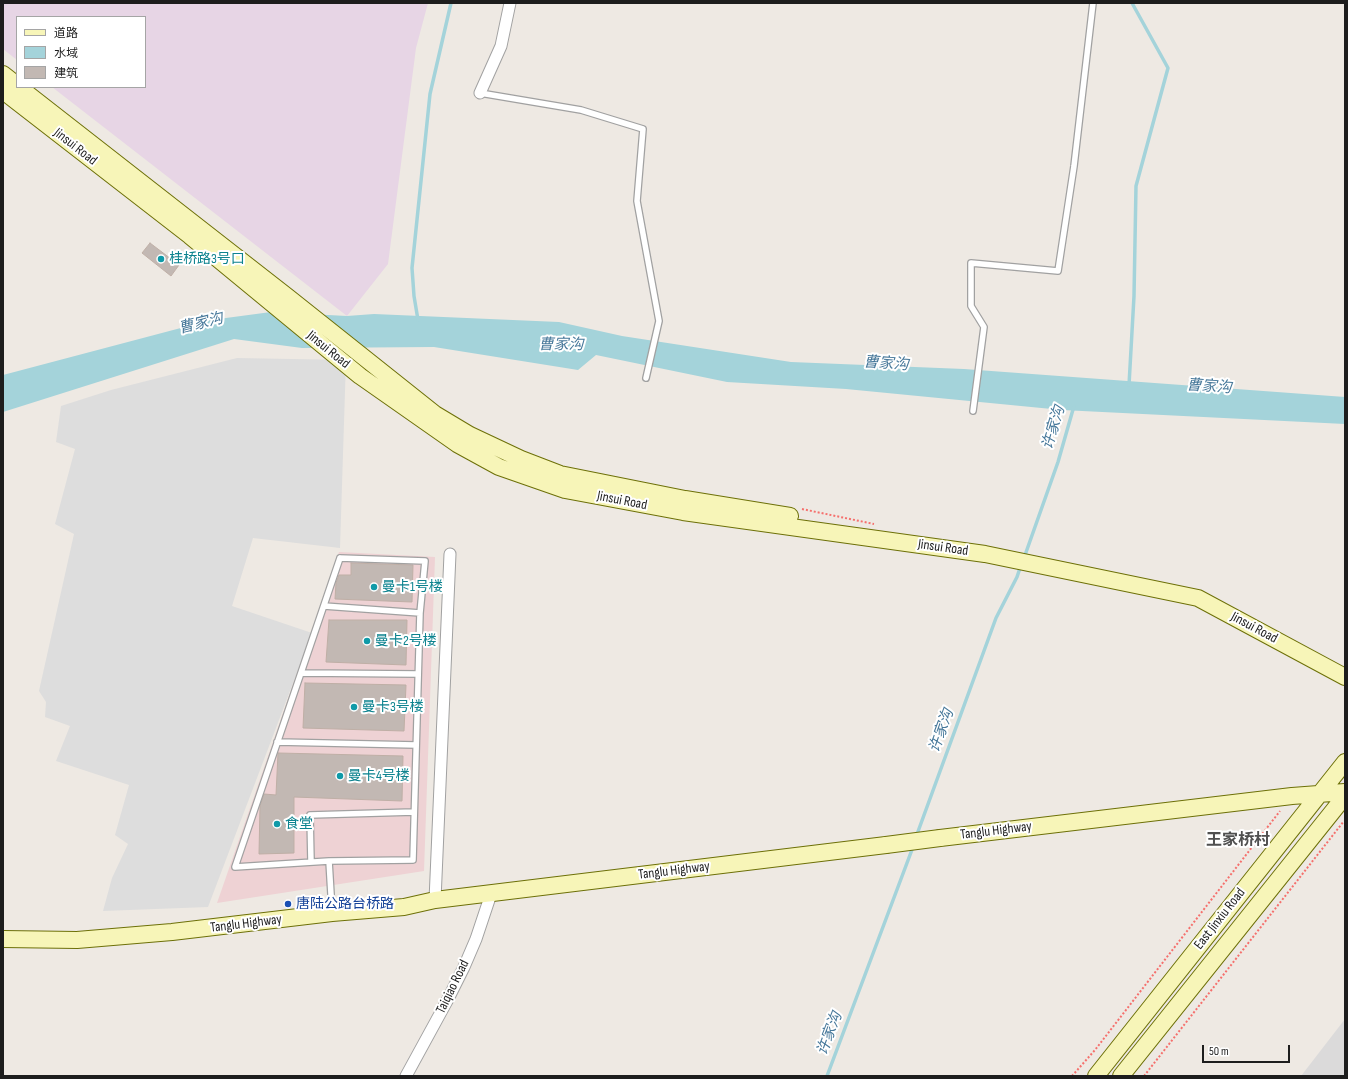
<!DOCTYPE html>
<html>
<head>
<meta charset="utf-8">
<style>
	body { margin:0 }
	#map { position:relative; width:1348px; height:1079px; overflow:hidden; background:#eee9e3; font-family:"Sofia Sans Condensed","Noto Sans SC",sans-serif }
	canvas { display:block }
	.frame { position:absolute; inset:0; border:4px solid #1d1d1d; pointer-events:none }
	.legend { position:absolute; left:16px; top:16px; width:130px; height:72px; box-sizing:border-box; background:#fff; border:1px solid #a5a5a5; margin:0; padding:5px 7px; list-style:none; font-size:12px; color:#1d1d1d }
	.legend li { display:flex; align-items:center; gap:8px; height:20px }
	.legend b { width:20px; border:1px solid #a5a5a5 }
	.scale { position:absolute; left:1202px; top:1045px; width:88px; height:18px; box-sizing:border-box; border:2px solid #1d1d1d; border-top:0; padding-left:5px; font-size:12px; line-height:14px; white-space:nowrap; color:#1d1d1d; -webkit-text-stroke:3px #fff; paint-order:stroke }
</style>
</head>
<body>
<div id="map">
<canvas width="1348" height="1079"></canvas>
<div class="frame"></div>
<ul class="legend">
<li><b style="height:5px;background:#f7f5b8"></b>道路</li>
<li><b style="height:11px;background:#a4d3da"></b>水域</li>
<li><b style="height:11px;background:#c2b8b3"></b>建筑</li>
</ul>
<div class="scale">50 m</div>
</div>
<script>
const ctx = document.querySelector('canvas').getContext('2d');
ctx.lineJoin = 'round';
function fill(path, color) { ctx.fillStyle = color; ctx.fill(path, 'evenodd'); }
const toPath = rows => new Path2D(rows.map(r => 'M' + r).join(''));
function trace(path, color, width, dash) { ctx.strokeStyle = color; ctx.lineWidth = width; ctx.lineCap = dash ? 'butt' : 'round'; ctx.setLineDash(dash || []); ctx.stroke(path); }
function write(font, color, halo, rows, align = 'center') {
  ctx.font = font + ' "Sofia Sans Condensed","Noto Sans SC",sans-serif'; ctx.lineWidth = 4; ctx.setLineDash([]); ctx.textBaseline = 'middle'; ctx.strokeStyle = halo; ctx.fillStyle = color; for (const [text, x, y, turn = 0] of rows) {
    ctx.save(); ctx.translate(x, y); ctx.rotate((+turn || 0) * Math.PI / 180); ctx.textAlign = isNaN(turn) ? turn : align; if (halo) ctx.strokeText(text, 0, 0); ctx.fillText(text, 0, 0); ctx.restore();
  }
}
fill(toPath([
	[1345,1019,1345,1076,1301,1076]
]), '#dbdada');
fill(toPath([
	[339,552,435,557,424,871,217,903]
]), '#eed2d4');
fill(toPath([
	[3,3,428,3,416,48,388,264,347,316,52,87,145,87,145,17,17,17,17,60,3,49]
]), '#e7d5e5');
fill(toPath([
	[237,358,346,360,340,548,253,538,232,606,312,633,208,907,103,911,112,878,128,844,115,835,129,785,56,761,70,726,45,717,46,702,39,691,74,534,55,524,75,449,56,442,61,406,111,390]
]), '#ddd');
fill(toPath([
	[271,312,347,316,374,314,559,322,622,336,791,362,964,369,1345,397,1345,424,1062,410,846,389,727,382,596,355,578,370,434,347,302,348,234,339,3,412,3,375,211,320]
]), '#a4d3da');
trace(toPath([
	[418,320,414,296,412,268,430,94,451,3],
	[1129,385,1134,296,1136,186,1168,68,1132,3],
	[1024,558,1058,462,1074,406],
	[916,837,996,618,1017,577,1021,565],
	[827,1076,913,847]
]), '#a4d3da', 3.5);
const building = toPath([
	[150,243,179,265,171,276,142,253,150,243],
	[351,563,413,565,412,602,335,599,336,583,339,575,351,575,351,563],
	[329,620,407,620,406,665,326,662,329,620],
	[305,683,406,685,404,731,303,728,305,683],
	[278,753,403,756,402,801,294,797,294,853,259,854,260,806,264,794,276,795,278,753]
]);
fill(building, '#c2b8b3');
trace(building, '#bfafa6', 1);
const lane = toPath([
	[480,93,581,110,643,129,637,201,659,321,646,378],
	[973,411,984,327,971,306,971,263,1058,271,1074,166,1093,3],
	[340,558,425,561,420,613,413,860,329,861,235,867,340,558],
	[324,606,420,613],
	[301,673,418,674],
	[277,742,416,745],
	[329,861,332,911],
	[311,862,310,815,414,812]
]);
const street = toPath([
	[480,93,501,46,510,3],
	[435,900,450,554],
	[406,1076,447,1001,464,967,476,939,491,894]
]);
const secondary = toPath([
	[3,74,17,85],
	[19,87,288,297,435,414,470,435,521,459,560,474,685,499,790,516],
	[3,91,190,236,360,376,457,444,499,467,565,490,683,512,985,554,1198,598,1345,677],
	[940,838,1292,796,1345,792],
	[3,939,77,940,172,932,332,913,404,907,435,900,886,845],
	[1096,1076,1345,762],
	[1121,1076,1345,796]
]);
trace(lane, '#a1a1a1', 8);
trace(street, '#a1a1a1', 13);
trace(secondary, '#6d7008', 18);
trace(toPath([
	[802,509,874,524],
	[1072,1076,1095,1050,1280,811],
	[1144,1076,1344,821]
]), '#f5706d', 2, [2, 2]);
trace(lane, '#fff', 5.5);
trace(street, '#fff', 11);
trace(secondary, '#f7f5b8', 16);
const secondaryBridge = toPath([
	[886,845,940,838]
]);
trace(secondaryBridge, '#6d7008', 18, []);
trace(secondaryBridge, '#f7f5b8', 16);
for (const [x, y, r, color] of [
	[161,259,4,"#0f9aa8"],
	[374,587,4,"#0f9aa8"],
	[367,641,4,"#0f9aa8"],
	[354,707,4,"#0f9aa8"],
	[340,776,4,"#0f9aa8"],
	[277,824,4,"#0f9aa8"],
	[288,904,4,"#1a4fb4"]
]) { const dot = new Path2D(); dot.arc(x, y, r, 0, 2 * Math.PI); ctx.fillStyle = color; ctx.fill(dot); trace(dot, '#fff', 1.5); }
write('14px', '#1d1d1d', '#fff', [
	["Jinsui Road",75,147,38],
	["Jinsui Road",328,350,39],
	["Jinsui Road",622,501,11],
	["Jinsui Road",943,548,8],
	["Jinsui Road",1254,628,28],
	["Tanglu Highway",996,831,-7],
	["Tanglu Highway",674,871,-7],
	["East Jinxiu Road",1220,919,-52],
	["Tanglu Highway",246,924,-7],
	["Taiqiao Road",453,987,-64]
]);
write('14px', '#0d838f', '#fff', [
	["桂桥路3号口",169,259],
	["曼卡1号楼",382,587],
	["曼卡2号楼",375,641],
	["曼卡3号楼",362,707],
	["曼卡4号楼",348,776],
	["食堂",285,824]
], 'left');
write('14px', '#164399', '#fff', [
	["唐陆公路台桥路",296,904]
], 'left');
write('italic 15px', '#47789a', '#fff', [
	["曹家沟",201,324,-14],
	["曹家沟",561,345],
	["曹家沟",886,364,4],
	["曹家沟",1209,387,4],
	["许家沟",1054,428,-73],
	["许家沟",942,731,-70],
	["许家沟",830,1034,-69]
]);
write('bold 16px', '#505050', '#fff', [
	["王家桥村",1238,841]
]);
</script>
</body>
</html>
